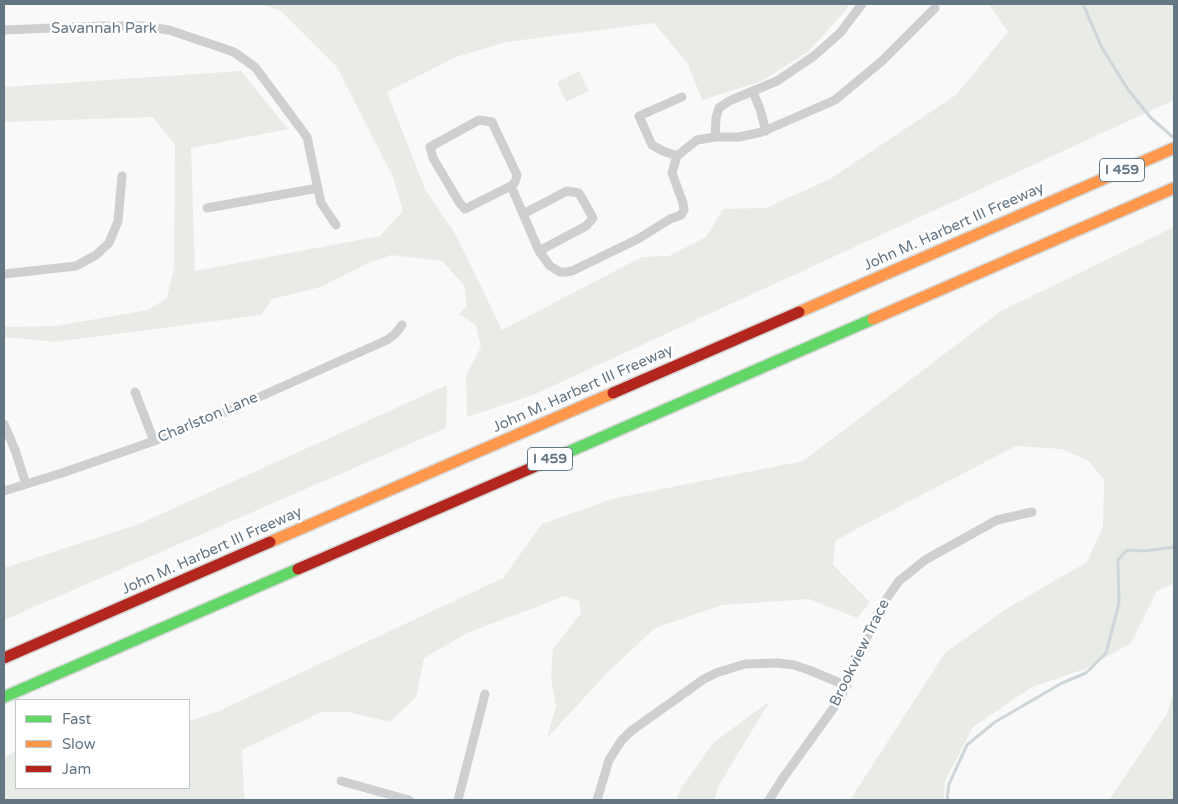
<!DOCTYPE html>
<html>
<head>
<meta charset="utf-8">
<style>
	body { margin:0 }
	#map { position:relative; width:1178px; height:804px; overflow:hidden; background:#f9f9f9; font-family:"Varela Round",sans-serif }
	canvas { display:block }
	.frame { position:absolute; inset:0; border:5px solid #657683; pointer-events:none }
	.legend { position:absolute; left:15px; top:699px; width:175px; height:90px; box-sizing:border-box; background:#fff; border:1px solid #c1c8cd; margin:0; padding:6px 9px; list-style:none; font-size:15px; color:#657683 }
	.legend li { display:flex; align-items:center; gap:10px; height:25px }
	.legend b { width:25px; border:1px solid #c1c8cd }
</style>
</head>
<body>
<div id="map">
<canvas width="1178" height="804"></canvas>
<div class="frame"></div>
<ul class="legend">
<li><b style="height:6px;background:#63d668"></b>Fast</li>
<li><b style="height:6px;background:#ff974d"></b>Slow</li>
<li><b style="height:6px;background:#b3261e"></b>Jam</li>
</ul>
</div>
<script>
const ctx = document.querySelector('canvas').getContext('2d');
ctx.lineJoin = 'round';
function fill(path, color) { ctx.fillStyle = color; ctx.fill(path, 'evenodd'); }
const toPath = rows => new Path2D(rows.map(r => 'M' + r).join(''));
function trace(path, color, width, dash) { ctx.strokeStyle = color; ctx.lineWidth = width; ctx.lineCap = dash ? 'butt' : 'round'; ctx.setLineDash(dash || []); ctx.stroke(path); }
function write(font, color, halo, rows, align = 'center') {
  ctx.font = font + ' "Varela Round",sans-serif'; ctx.lineWidth = 5; ctx.setLineDash([]); ctx.textBaseline = 'middle'; ctx.strokeStyle = halo; ctx.fillStyle = color; for (const [text, x, y, turn = 0] of rows) {
    ctx.save(); ctx.translate(x, y); ctx.rotate((+turn || 0) * Math.PI / 180); ctx.textAlign = isNaN(turn) ? turn : align; if (halo) ctx.strokeText(text, 0, 0); ctx.fillText(text, 0, 0); ctx.restore();
  }
}
fill(toPath([
	[262,4,849,4,845,11,809,51,762,81,702,100,688,64,654,23,506,42,456,57,387,92,425,189,456,235,502,330,642,257,669,256,706,237,723,209,766,208,830,179,956,95,1008,32,989,4,1174,4,1174,100,533,395,467,417,466,376,481,347,476,325,459,314,467,306,464,285,442,261,391,255,364,265,321,287,272,299,261,315,55,342,4,337,4,327,56,326,148,310,167,298,174,268,175,145,153,117,4,122,4,87,241,71,288,129,191,148,195,271,380,236,403,211,393,177,337,67,282,12],
	[579,71,589,91,566,102,557,82],
	[1174,227,1174,583,1157,591,1131,643,1085,669,1032,687,973,727,945,781,944,800,850,800,945,653,1006,609,1087,562,1103,527,1104,480,1089,461,1062,449,1016,446,860,527,835,541,833,565,870,602,857,618,809,599,722,605,655,628,608,672,547,738,556,706,551,677,553,649,581,613,579,601,565,596,467,633,424,658,416,697,390,722,348,712,321,712,242,750,244,796,247,800,4,800,4,758,16,751,16,788,189,788,189,721,217,712,503,578,542,524,612,499,803,461,1001,311],
	[447,385,446,428,4,620,4,568,139,524],
	[1174,690,1174,800,1109,800,1167,714],
	[770,701,719,785,714,800,676,800,682,787,713,743]
]), '#e8ebe6');
trace(toPath([
	[1083,4,1102,48,1129,91,1151,118,1174,138],
	[947,800,949,784,967,745,995,722,1062,683,1086,673,1106,653,1119,603,1118,560,1124,553,1128,550,1145,551,1174,547]
]), '#ced6d9', 3);
const fast = toPath([
	[566,453,873,319],
	[4,697,298,569]
]);
const slow = toPath([
	[799,312,1174,148],
	[873,319,1174,188],
	[270,542,613,393]
]);
const jam = toPath([
	[613,393,799,312],
	[298,569,566,453],
	[4,658,270,542]
]);
trace(fast, '#d5d6d6', 14);
trace(slow, '#d5d6d6', 14);
trace(jam, '#d5d6d6', 14);
trace(toPath([
	[4,30,101,26,143,26,169,30,234,52,255,67,307,137,321,203,336,225],
	[753,92,760,109,766,131],
	[682,97,639,116,652,145,663,151,677,156,697,140,715,137,739,137,762,132,835,100,882,61,935,8],
	[715,137,716,118,719,108,729,101,777,81,814,56,840,33,862,4],
	[511,186,515,182,517,175,492,122,479,120,430,147,433,158,459,202,465,209,511,186,539,251,550,266,560,272,566,272,572,271,638,239,670,219,681,215,684,210,683,203,672,173,677,156],
	[207,208,318,188],
	[523,214,567,191,579,193,593,218,586,226,539,251],
	[4,274,76,266,96,255,109,243,118,221,122,176],
	[135,392,154,441],
	[4,424,15,450,26,484],
	[4,491,62,473,154,441,221,414,387,340,395,334,402,325],
	[341,781,409,800],
	[458,800,485,694],
	[597,800,609,760,621,741,631,731,704,679,716,673,745,664,778,663,794,665,809,670,847,686],
	[769,800,783,778,840,699,880,608,899,581,925,560,997,520,1032,512]
]), '#cecfd0', 9);
trace(fast, '#63d668', 11);
trace(slow, '#ff974d', 11);
trace(jam, '#b3261e', 11);
for (const [x, y, w] of [
	[1122,170,45],
	[550,459,45]
]) { const box = new Path2D(); box.roundRect(x - w / 2, y - 11.5, w, 23, 4); ctx.fillStyle = '#fff'; ctx.fill(box); trace(box, '#657683', 1); }
write('bold 14px', '#657683', null, [
	["I 459",1122,170],
	["I 459",550,459]
]);
write('15px', '#657683', '#fff', [
	["Savannah Park",104,29],
	["John M. Harbert III Freeway",954,227,-24],
	["John M. Harbert III Freeway",583,389,-24],
	["Charlston Lane",208,418,-23],
	["John M. Harbert III Freeway",212,551,-24],
	["Brookview Trace",860,653,-64]
]);
</script>
</body>
</html>
